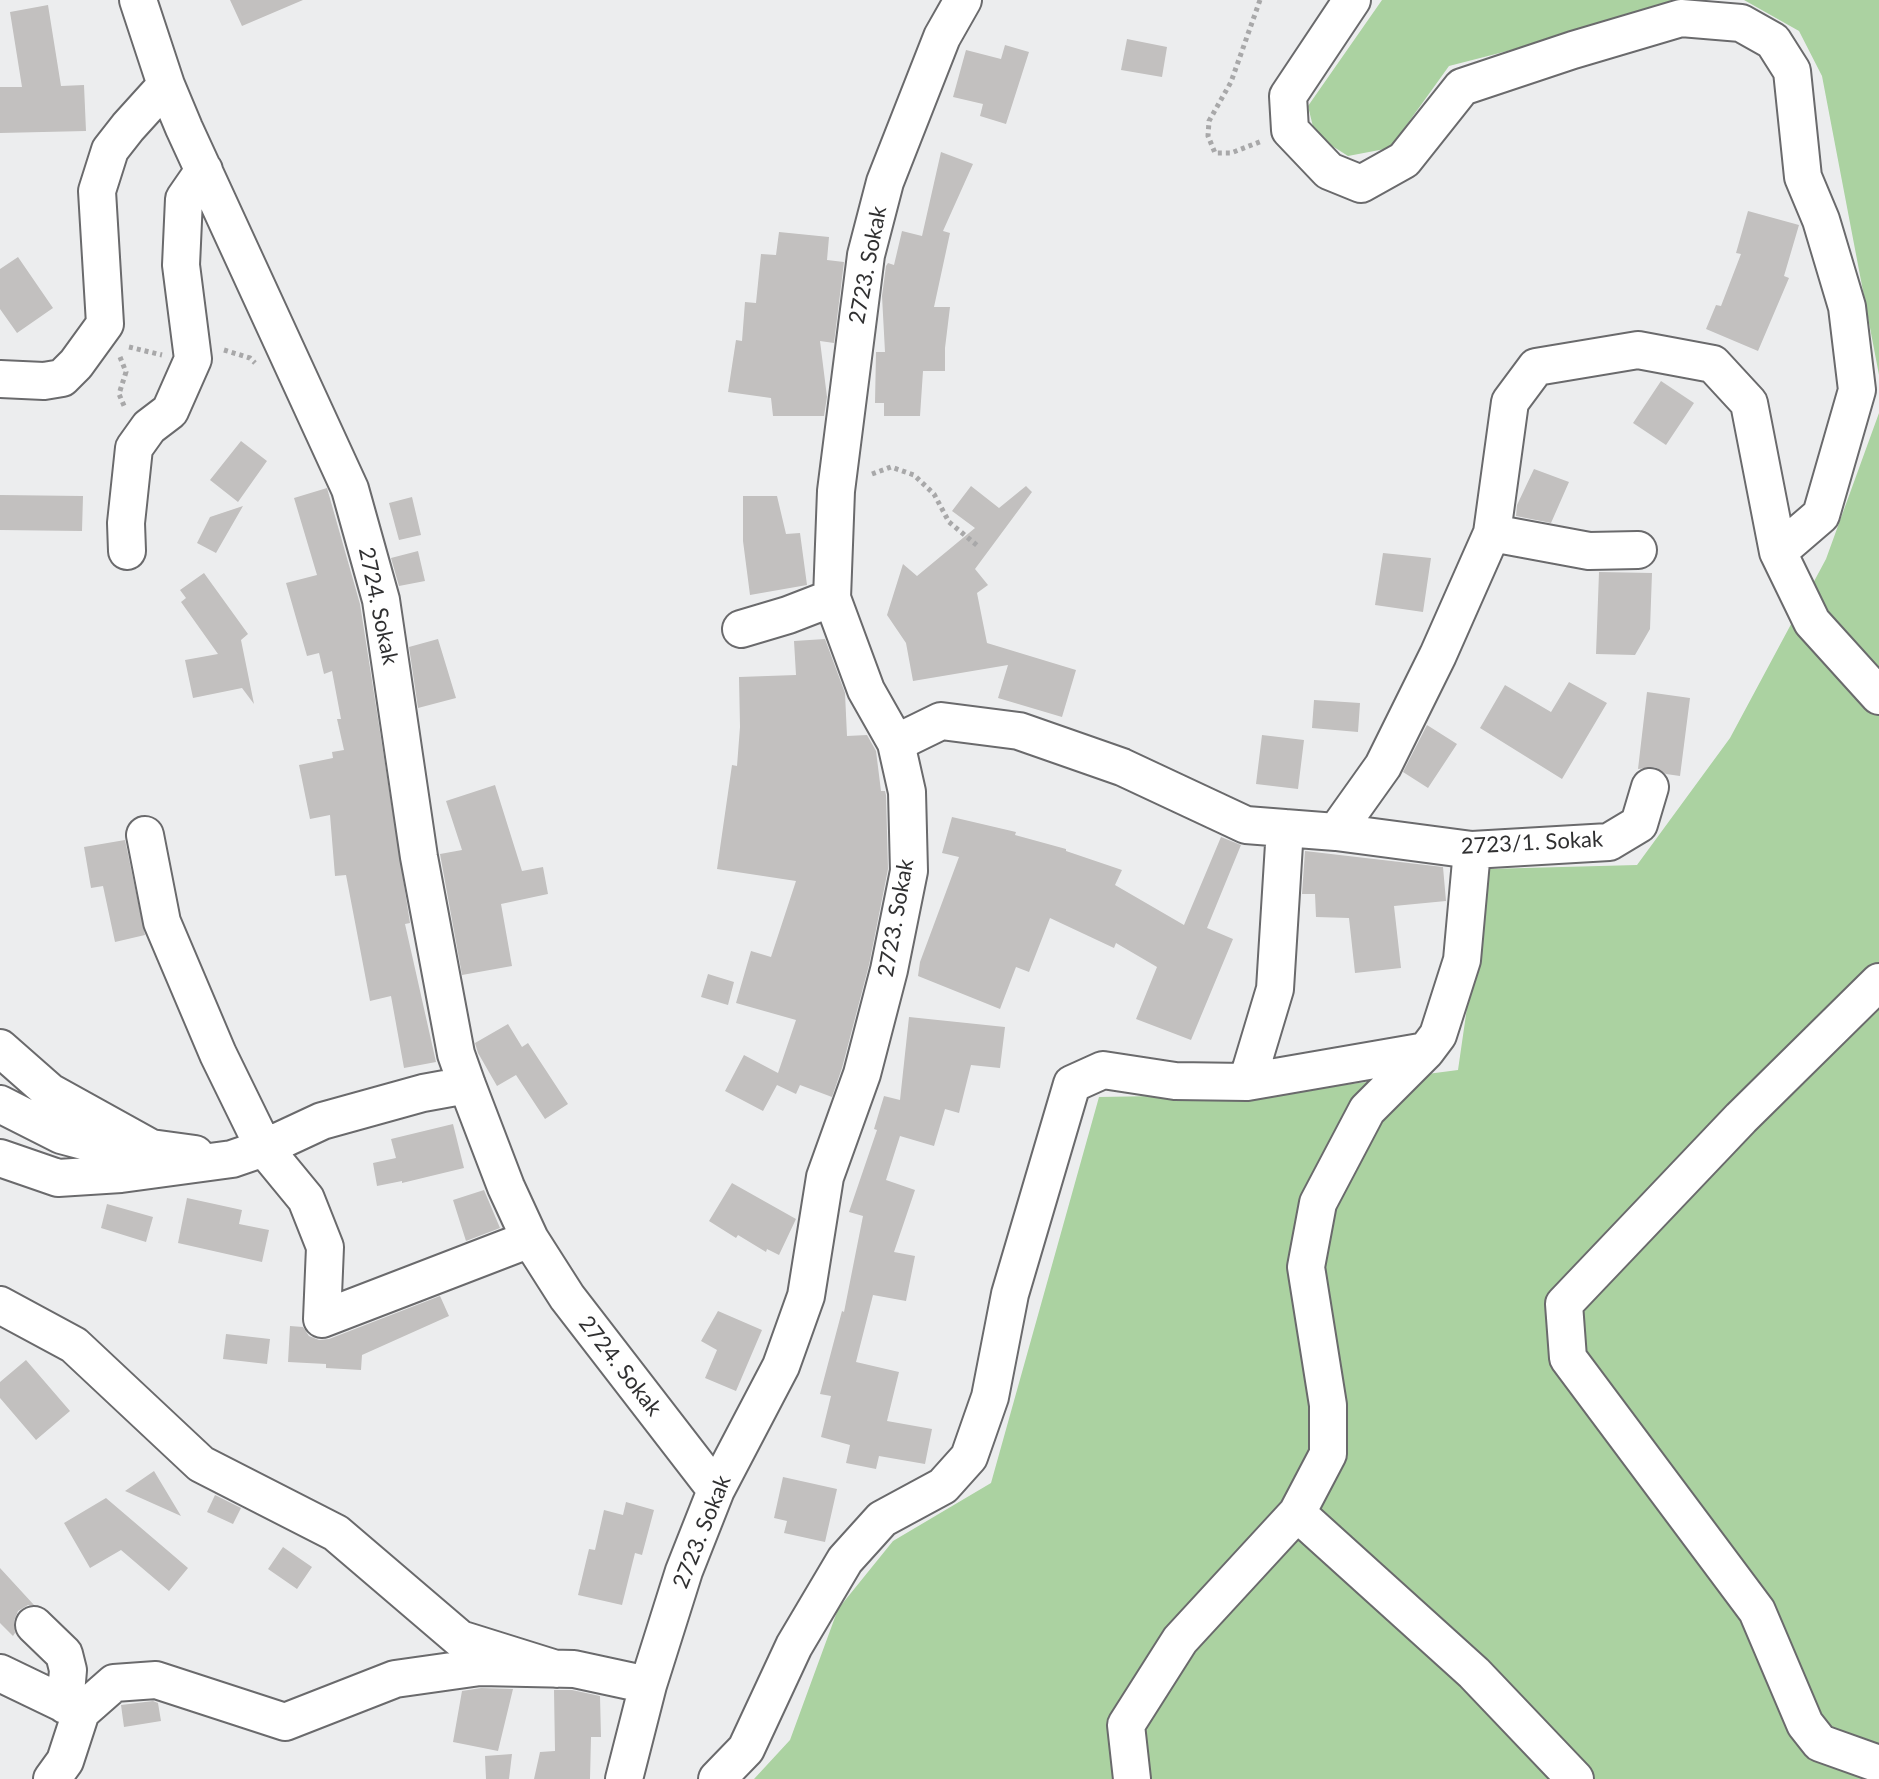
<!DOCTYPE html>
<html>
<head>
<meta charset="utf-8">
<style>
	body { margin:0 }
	canvas { display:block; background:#ecedee }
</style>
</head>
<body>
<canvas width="1879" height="1779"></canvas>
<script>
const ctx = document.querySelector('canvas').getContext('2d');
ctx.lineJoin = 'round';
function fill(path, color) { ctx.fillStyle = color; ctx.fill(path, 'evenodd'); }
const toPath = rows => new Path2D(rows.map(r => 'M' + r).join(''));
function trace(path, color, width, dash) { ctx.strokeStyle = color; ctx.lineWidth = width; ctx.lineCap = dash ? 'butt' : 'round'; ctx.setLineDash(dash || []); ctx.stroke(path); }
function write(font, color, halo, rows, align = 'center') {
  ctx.font = font + ' Lato,sans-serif'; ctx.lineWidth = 7; ctx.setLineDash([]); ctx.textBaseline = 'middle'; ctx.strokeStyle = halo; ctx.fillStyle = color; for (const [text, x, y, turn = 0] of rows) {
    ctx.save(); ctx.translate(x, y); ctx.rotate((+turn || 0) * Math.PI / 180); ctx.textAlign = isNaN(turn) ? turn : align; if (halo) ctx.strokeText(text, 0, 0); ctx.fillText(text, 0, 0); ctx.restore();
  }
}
fill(toPath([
	[1382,0,1706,0,1449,66,1390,148,1348,156,1315,135,1308,106],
	[1744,0,1879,0,1879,375,1822,76,1799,31],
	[1879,413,1879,1779,754,1779,790,1740,838,1609,893,1541,991,1483,1099,1097,1274,1094,1458,1070,1487,869,1637,865,1730,738,1826,559]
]), '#abd2a1');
fill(toPath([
	[230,0,303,0,242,26],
	[48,5,61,86,84,85,86,131,0,133,0,87,22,87,10,12],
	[1127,39,1167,47,1162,77,1121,70],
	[1005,45,1029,52,1006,124,980,116,983,104,953,97,966,50,1001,59],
	[941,152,973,164,943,231,950,233,934,307,950,307,945,348,945,371,923,371,920,416,884,416,884,403,875,403,876,352,885,352,882,296,886,266,888,263,894,265,902,231,922,236],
	[1748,211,1799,225,1784,276,1789,278,1758,351,1706,329,1716,305,1721,306,1741,254,1736,253],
	[779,232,829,237,827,260,844,262,834,343,820,341,827,397,824,416,773,416,771,398,728,392,736,340,742,341,745,302,756,303,761,254,776,255],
	[18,257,53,308,17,333,0,309,0,269],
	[1661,381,1694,403,1666,445,1633,423],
	[241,441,267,461,238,502,210,480],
	[1534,469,1569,482,1551,523,1516,516,1517,505],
	[971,486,999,508,1026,486,1032,492,975,569,988,585,977,593,987,643,1076,670,1062,717,998,698,1008,665,913,681,906,643,887,615,903,564,917,576,975,528,952,511],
	[327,488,360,604,410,923,405,924,436,1062,404,1068,391,996,370,1001,346,875,335,876,330,815,310,819,299,765,333,758,332,752,344,750,337,719,341,719,332,671,324,674,319,653,307,656,286,583,317,575,294,498],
	[0,495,83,496,82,531,0,530],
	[743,496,777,496,786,534,800,533,807,585,750,595,743,541],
	[412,497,421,535,399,540,389,503],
	[243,506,216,553,197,543,210,517],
	[418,551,425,581,399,586,391,558],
	[1383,553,1431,558,1423,612,1375,605],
	[1599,572,1652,573,1650,629,1635,655,1596,654],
	[204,573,248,634,241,640,254,704,242,688,193,698,185,660,218,654,181,602,186,598,180,590],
	[438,639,456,698,418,708,409,647],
	[825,639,845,693,847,736,867,735,876,751,881,791,885,791,886,795,888,869,869,965,842,1068,832,1097,800,1085,796,1094,777,1085,763,1111,725,1091,744,1055,778,1073,796,1020,736,1003,751,951,771,957,796,881,717,869,732,765,737,766,740,727,739,677,796,675,794,641],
	[1569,682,1607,703,1562,779,1480,728,1505,685,1551,712],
	[1647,692,1690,698,1680,776,1666,774,1655,767,1638,769],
	[1314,700,1360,703,1358,732,1312,728],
	[1427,725,1457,744,1428,788,1403,772],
	[1262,735,1304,740,1298,789,1256,784],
	[495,785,522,871,543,867,548,894,501,904,512,966,462,975,440,854,462,850,446,801],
	[952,817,1016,832,1015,835,1066,849,1066,851,1122,870,1115,885,1184,925,1221,837,1241,845,1207,928,1233,939,1191,1040,1136,1019,1157,967,1116,943,1114,948,1050,918,1029,972,1016,967,1000,1009,918,976,920,962,959,857,942,853],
	[125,840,145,935,115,942,103,886,91,888,84,847],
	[1305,851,1443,867,1446,901,1394,906,1401,968,1355,973,1349,918,1316,917,1315,894,1302,894],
	[708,974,734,982,728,1005,701,997],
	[909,1017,1005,1027,1000,1068,971,1065,959,1113,945,1109,934,1146,900,1136,886,1180,915,1190,894,1252,915,1256,906,1301,873,1295,856,1362,899,1372,887,1421,932,1429,925,1464,879,1456,876,1469,846,1463,850,1445,821,1437,831,1396,820,1394,842,1311,844,1312,863,1216,849,1212,877,1130,874,1129,884,1096,900,1100],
	[508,1024,522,1047,528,1043,568,1104,545,1119,516,1075,497,1086,478,1053,475,1043],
	[453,1124,464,1168,402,1183,402,1181,377,1186,373,1163,396,1158,391,1139],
	[732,1183,796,1219,779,1255,767,1249,766,1252,738,1235,736,1238,709,1221],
	[484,1190,500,1228,466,1241,453,1200],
	[187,1198,242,1210,239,1224,269,1230,262,1262,178,1243],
	[107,1204,153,1217,146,1242,101,1228],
	[440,1296,449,1316,362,1355,361,1370,326,1368,326,1364,288,1362,290,1326,303,1327,309,1336,319,1340,329,1339],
	[718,1311,762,1330,736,1391,705,1378,717,1350,701,1341],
	[226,1334,270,1339,267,1364,223,1359],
	[26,1360,70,1411,36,1440,0,1398,0,1382],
	[154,1471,181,1516,125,1491],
	[783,1477,837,1489,825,1542,784,1533,787,1521,774,1518],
	[215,1495,241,1508,233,1524,207,1512],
	[106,1498,188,1568,169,1591,121,1550,90,1568,64,1523],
	[626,1502,654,1510,642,1555,635,1553,622,1605,578,1595,589,1549,595,1550,604,1510,623,1515],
	[283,1547,312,1567,297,1589,268,1569],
	[0,1568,34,1605,28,1605,18,1611,14,1621,15,1633,13,1636,0,1623],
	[481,1688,513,1689,498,1751,453,1742,462,1691],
	[554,1690,572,1690,600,1696,601,1737,591,1737,590,1779,534,1779,540,1752,555,1751],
	[153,1701,158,1703,161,1721,124,1727,121,1705],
	[512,1754,509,1779,486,1779,485,1756]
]), '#c2c0bf');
const minor = toPath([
	[138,0,166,85,184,128,350,489,381,600,419,857,456,1054,467,1085,506,1187,530,1239,567,1297,716,1490],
	[1352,0,1288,96,1290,130,1329,171,1361,184,1404,160,1462,87,1573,50,1681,18,1741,23,1773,41,1792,71,1803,177,1821,220,1847,307,1857,390,1821,515,1778,552],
	[0,379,44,381,62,378,76,364,105,324,97,191,110,150,128,127,166,85],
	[1492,533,1589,551,1638,550],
	[127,551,126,523,134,448,149,427,170,411,193,359,181,265,184,199,204,170],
	[741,629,788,615,832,598],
	[896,743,941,721,1019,731,1122,767,1246,825,1336,832,1383,766,1438,655,1492,533,1510,402,1536,367,1638,350,1713,364,1749,403,1778,552,1812,622,1879,696],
	[1336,832,1472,850,1609,842,1639,824,1650,787],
	[145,835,162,922,218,1054,264,1148,306,1199,325,1247,322,1319,530,1239],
	[1879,982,1741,1118,1564,1304,1568,1358,1757,1611,1805,1724,1820,1743,1879,1764],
	[0,1048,50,1092,151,1148,195,1154],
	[1247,1082,1275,989,1285,828],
	[0,1104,61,1135,110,1148,134,1148],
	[0,1158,58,1178,121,1174,232,1159,264,1148,322,1121,423,1093,467,1085],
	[0,1305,74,1345,201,1464,336,1533,460,1639,556,1669],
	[1297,1513,1474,1673,1575,1779],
	[34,1625,64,1654,68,1670,65,1705],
	[0,1673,81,1712],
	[52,1779,65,1761,81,1712,114,1683,156,1680,285,1722,395,1679,480,1667,574,1669,648,1685],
	[624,1779,648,1685,684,1571,716,1490,781,1366,806,1296,825,1177,862,1074,889,970,909,871,907,792,896,743,866,690,832,598,836,491,866,255,885,182,942,37,963,0],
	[717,1779,746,1749,794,1646,845,1560,882,1519,943,1486,969,1457,990,1397,1010,1294,1072,1084,1103,1070,1175,1081,1247,1082,1426,1051],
	[1132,1779,1126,1725,1180,1640,1297,1513,1328,1454,1328,1405,1306,1267,1318,1203,1367,1110,1426,1051,1438,1035,1462,960,1472,850]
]);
trace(minor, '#6a6a6c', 40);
trace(toPath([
	[1260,0,1231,82,1209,121,1208,136,1215,153,1231,153,1262,141],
	[129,347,162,355],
	[224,350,250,358,255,363],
	[120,357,126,372,119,394,125,408],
	[872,474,891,467,914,475,934,494,949,522,979,547]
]), '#a8a8a9', 5, [4, 4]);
trace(minor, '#fff', 36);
write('22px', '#303031', '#fff', [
	["2723. Sokak",868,265,-79],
	["2724. Sokak",378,606,78],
	["2723/1. Sokak",1532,843,-3],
	["2723. Sokak",896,918,-80],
	["2724. Sokak",620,1366,52],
	["2723. Sokak",702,1532,-68]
]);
</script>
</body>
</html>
